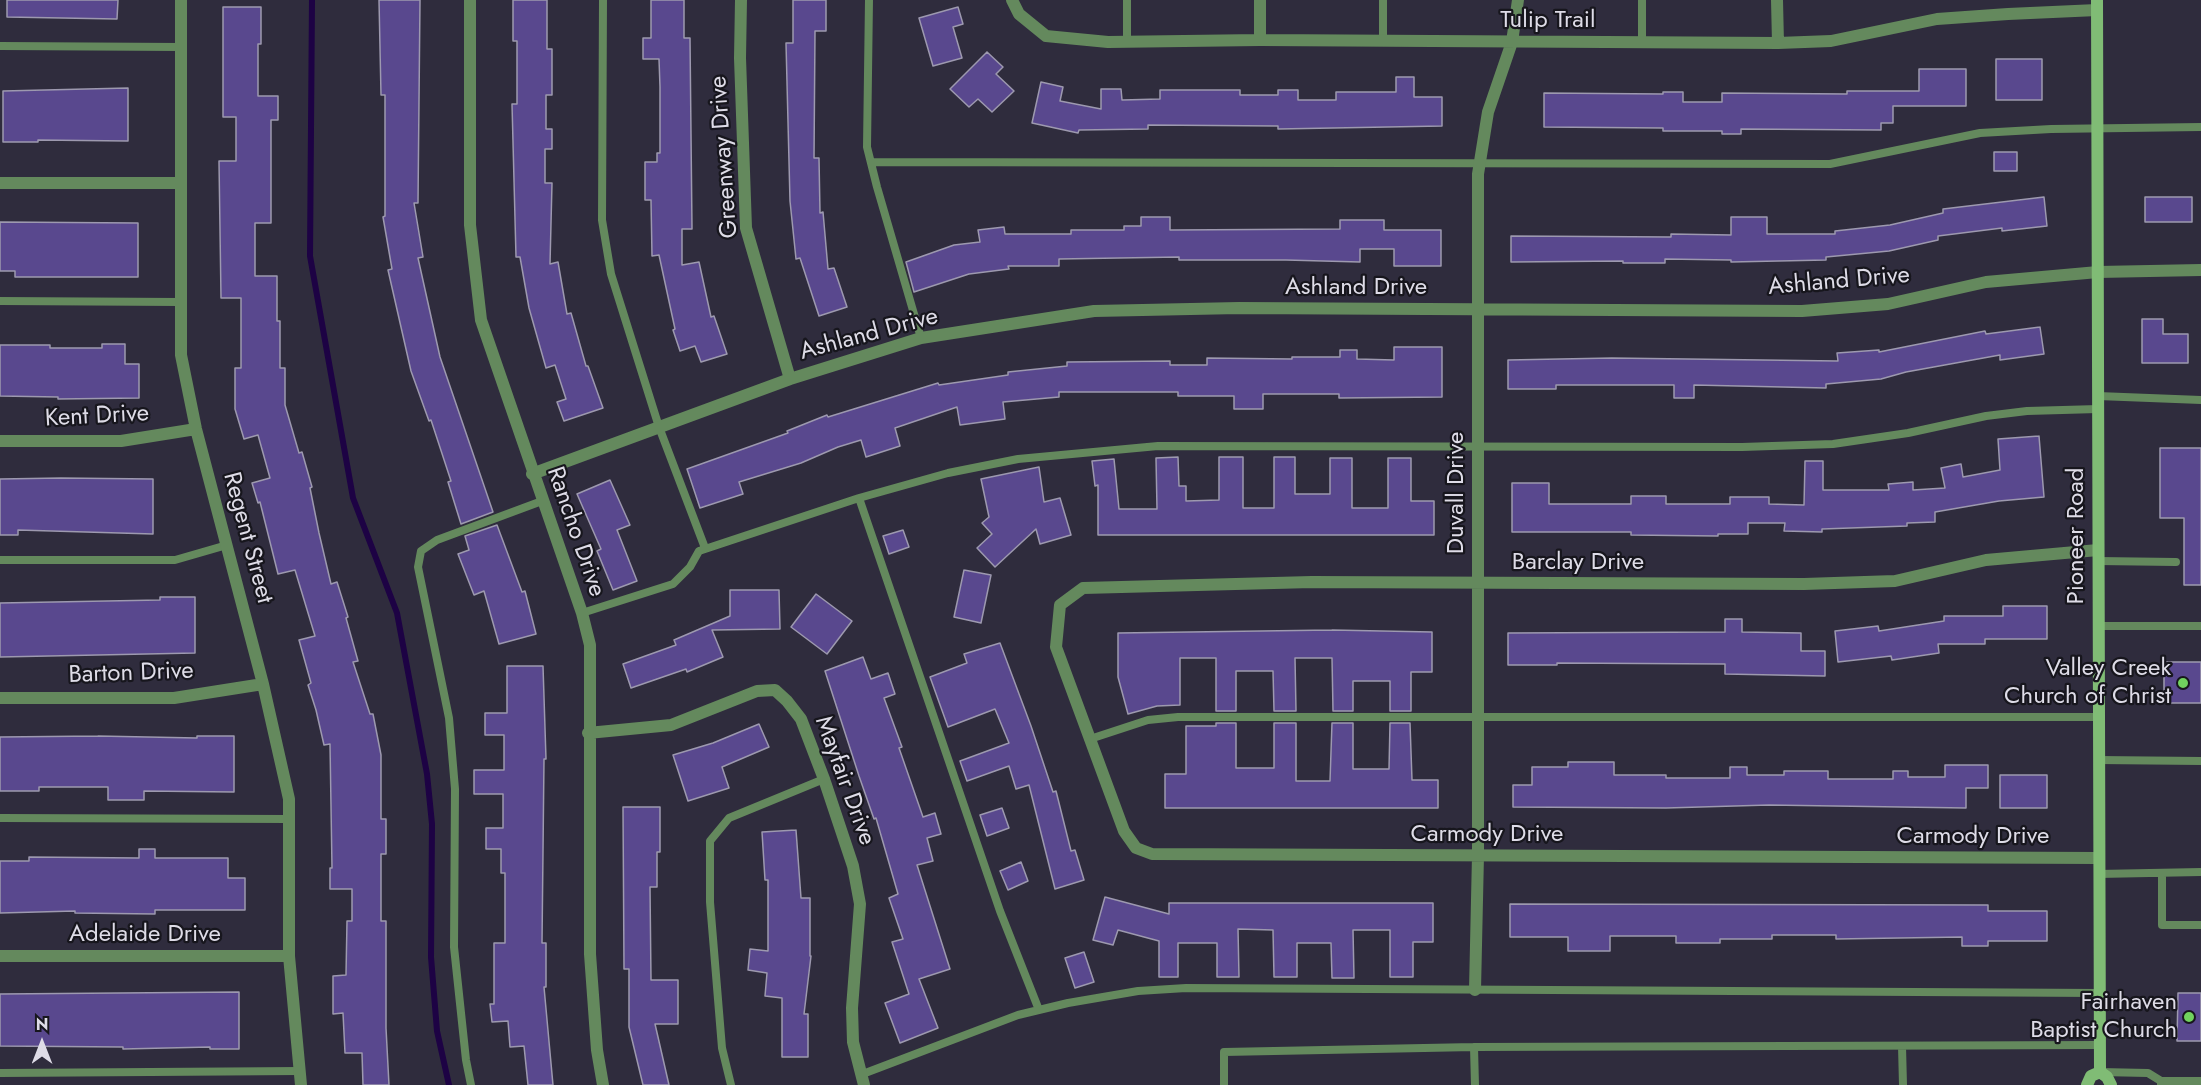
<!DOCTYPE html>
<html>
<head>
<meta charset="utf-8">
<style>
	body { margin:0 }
	#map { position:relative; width:2201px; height:1085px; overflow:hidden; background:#2f2c3d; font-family:Jost,sans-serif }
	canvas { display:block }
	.north { position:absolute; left:12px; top:1013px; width:60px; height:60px; -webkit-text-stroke:4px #17161d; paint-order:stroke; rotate:0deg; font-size:16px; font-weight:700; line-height:24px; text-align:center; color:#dedce7 }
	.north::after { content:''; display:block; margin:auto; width:21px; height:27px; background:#dedce7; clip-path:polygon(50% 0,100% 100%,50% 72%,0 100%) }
</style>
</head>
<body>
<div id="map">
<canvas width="2201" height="1085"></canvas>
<div class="north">N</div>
</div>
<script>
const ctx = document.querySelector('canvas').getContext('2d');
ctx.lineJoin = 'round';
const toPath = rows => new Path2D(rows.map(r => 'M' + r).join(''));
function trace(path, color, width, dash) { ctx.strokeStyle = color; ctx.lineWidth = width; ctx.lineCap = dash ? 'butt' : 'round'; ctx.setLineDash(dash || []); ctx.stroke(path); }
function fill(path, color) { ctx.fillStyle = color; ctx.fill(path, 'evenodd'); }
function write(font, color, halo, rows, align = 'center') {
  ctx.font = font + ' Jost,sans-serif'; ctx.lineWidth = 4.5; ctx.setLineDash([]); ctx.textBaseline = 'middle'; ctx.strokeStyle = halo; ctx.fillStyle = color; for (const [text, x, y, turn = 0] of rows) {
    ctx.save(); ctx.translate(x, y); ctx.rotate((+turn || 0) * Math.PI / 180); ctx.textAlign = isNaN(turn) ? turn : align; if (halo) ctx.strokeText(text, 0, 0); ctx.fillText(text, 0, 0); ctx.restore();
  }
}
trace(toPath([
	[312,0,310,256,353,498,397,613,427,774,432,824,431,957,437,1031,449,1085]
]), '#1d0244', 6);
const building = toPath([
	[7,0,118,0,117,19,7,17,7,0],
	[379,0,420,0,418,203,414,203,423,257,418,258,440,357,493,512,461,524,448,482,451,481,431,420,429,421,411,371,388,270,392,269,383,217,385,216,385,95,381,95,379,0],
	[513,0,547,0,547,49,552,49,552,95,546,95,546,129,552,129,552,149,545,149,545,183,552,183,550,264,558,262,567,314,571,313,586,366,588,366,603,408,564,421,557,402,566,399,555,365,546,368,529,308,520,257,516,257,512,104,517,104,517,41,513,41,513,0],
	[651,0,684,0,684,38,690,38,692,229,682,229,682,265,699,262,711,317,714,316,727,354,701,362,695,346,680,351,673,330,675,329,659,255,652,256,651,200,645,200,645,162,657,162,657,153,660,153,660,87,659,59,643,59,643,38,651,38,651,0],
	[793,0,826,0,826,31,815,31,814,158,819,158,820,213,823,212,828,269,834,268,847,307,819,316,800,258,796,259,790,201,786,43,793,43,793,0],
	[223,7,261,7,261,44,258,44,258,96,278,96,278,120,271,120,271,223,255,223,255,276,277,276,277,321,280,321,280,368,285,368,285,405,299,453,302,452,312,487,310,488,319,533,331,584,337,582,348,617,346,618,358,661,353,662,370,714,373,714,381,755,381,819,386,819,386,854,381,854,381,921,386,921,386,1028,389,1085,363,1085,362,1053,345,1053,343,1013,333,1014,333,976,346,975,347,921,352,921,352,889,330,889,330,868,332,868,330,744,324,745,316,710,308,685,311,683,299,640,315,636,295,570,278,574,260,502,258,503,252,483,270,478,258,435,244,439,235,409,235,368,241,368,241,298,221,298,219,161,236,161,236,117,223,117,223,7],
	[958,7,963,24,953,27,962,58,933,66,919,18,958,7],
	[987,52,1003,67,996,74,1014,91,992,112,978,99,969,107,950,89,987,52],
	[1996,59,2042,59,2042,100,1996,100,1996,59],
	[1919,69,1966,69,1966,106,1893,106,1893,123,1881,123,1881,130,1741,129,1741,134,1722,134,1722,131,1663,131,1663,128,1544,127,1544,93,1663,94,1663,92,1683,92,1683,102,1722,102,1722,93,1847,94,1847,91,1919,91,1919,69],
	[1396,77,1414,77,1414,97,1442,97,1442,126,1278,129,1278,126,1148,125,1148,129,1079,130,1078,133,1032,123,1041,82,1063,87,1060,101,1101,109,1101,89,1121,89,1122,100,1160,99,1160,90,1240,90,1240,95,1278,95,1278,90,1298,90,1298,100,1336,100,1336,92,1396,92,1396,77],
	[128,88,128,141,38,140,38,142,3,142,3,91,128,88],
	[1994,152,2017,152,2017,171,1994,171,1994,152],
	[2044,197,2047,226,2002,231,2002,228,1938,236,1938,240,1889,251,1826,257,1826,260,1731,262,1731,260,1665,259,1665,263,1623,263,1623,261,1511,262,1511,236,1671,237,1671,234,1731,235,1731,217,1767,217,1767,234,1835,234,1835,231,1890,225,1943,213,1943,209,2044,197],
	[2145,197,2192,197,2192,222,2145,222,2145,197],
	[1141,217,1170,217,1170,230,1340,229,1340,220,1384,220,1384,230,1441,230,1441,266,1394,266,1394,249,1360,249,1360,262,1286,260,1179,260,1179,257,1059,259,1059,266,1008,266,1009,269,969,274,914,292,906,262,954,245,980,242,978,230,1004,227,1005,234,1071,234,1071,230,1124,230,1124,226,1141,226,1141,217],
	[0,222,138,223,138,277,15,277,15,271,0,271,0,222],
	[2142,319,2163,319,2163,334,2188,334,2188,363,2142,363,2142,319],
	[2040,327,2044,354,2000,360,2000,355,1906,372,1881,379,1826,384,1826,388,1694,385,1694,398,1674,398,1674,385,1556,385,1556,389,1508,389,1508,360,1612,358,1838,361,1837,353,1879,350,1879,352,1985,331,1986,334,2040,327],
	[102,344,125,344,125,364,139,364,139,398,58,399,58,397,0,396,0,345,50,345,50,348,102,348,102,344],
	[1394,347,1442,347,1442,397,1339,398,1339,394,1263,394,1263,409,1234,409,1234,396,1178,396,1178,392,1059,392,1059,397,1003,402,1005,419,960,425,957,407,895,428,900,446,866,457,861,440,838,447,801,463,739,482,743,494,700,508,687,469,788,433,787,431,827,415,828,417,938,383,939,385,1008,375,1008,372,1067,366,1067,362,1170,361,1170,365,1207,365,1207,358,1292,359,1292,357,1340,357,1340,350,1357,350,1357,359,1394,360,1394,347],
	[2039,436,2044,497,1999,501,1935,512,1935,522,1907,523,1907,526,1822,529,1822,532,1784,531,1785,523,1748,523,1748,534,1718,534,1718,536,1631,535,1631,532,1512,532,1512,483,1549,483,1549,504,1631,504,1631,496,1666,496,1666,504,1730,504,1730,497,1769,497,1769,504,1804,505,1805,461,1823,461,1823,490,1889,490,1888,484,1913,482,1913,490,1945,488,1941,468,1961,464,1963,477,2000,470,1998,439,2039,436],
	[2160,448,2201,448,2201,585,2184,585,2184,518,2160,518,2160,448],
	[1178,457,1179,486,1186,486,1186,501,1219,500,1219,457,1243,457,1243,508,1274,508,1274,457,1295,457,1295,494,1330,494,1330,458,1352,458,1352,508,1388,508,1388,458,1411,458,1411,501,1434,501,1434,535,1098,535,1098,485,1095,486,1092,461,1114,459,1119,509,1157,509,1156,458,1178,457],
	[1039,467,1044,502,1060,498,1071,535,1040,544,1036,529,995,567,977,548,992,534,982,523,989,517,981,479,1039,467],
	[61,478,153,479,153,534,18,530,18,535,0,535,0,479,61,478],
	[610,480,630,525,617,530,637,581,613,590,597,551,601,549,577,494,610,480],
	[497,525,522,592,525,591,536,634,499,644,484,591,474,595,458,554,469,550,465,536,497,525],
	[903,530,909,547,889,554,883,536,903,530],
	[964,570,991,575,981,623,954,617,964,570],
	[730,590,779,590,780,629,712,630,723,657,687,672,686,669,631,688,623,664,676,645,674,640,730,616,730,590],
	[816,594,852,621,827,654,791,627,816,594],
	[160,597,195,597,195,653,0,657,0,603,160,600,160,597],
	[2003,606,2047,606,2047,639,1985,639,1985,644,1938,644,1939,653,1892,660,1891,656,1838,662,1835,631,1878,626,1879,631,1944,621,1944,616,2003,616,2003,606],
	[1725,619,1742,619,1742,632,1801,633,1801,651,1825,651,1825,676,1725,674,1725,664,1557,663,1557,665,1508,665,1508,633,1725,632,1725,619],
	[1332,630,1432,632,1432,672,1411,672,1411,711,1390,711,1390,681,1353,681,1353,711,1333,711,1332,658,1295,658,1296,711,1274,711,1273,671,1236,671,1236,711,1216,711,1216,658,1180,658,1180,705,1157,706,1128,714,1118,677,1118,633,1332,630],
	[1000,643,1031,726,1053,792,1056,791,1071,851,1075,850,1084,880,1055,889,1029,785,1016,789,1009,766,967,781,960,761,1009,743,995,709,948,727,930,677,967,663,964,654,1000,643],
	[863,657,871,679,888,673,895,694,884,698,902,747,899,748,923,817,935,813,941,834,927,838,933,861,917,865,950,969,919,979,938,1028,900,1043,885,1003,909,994,892,942,903,939,889,898,898,894,876,818,874,819,859,776,825,671,863,657],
	[2164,662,2201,662,2201,703,2164,703,2164,662],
	[507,666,543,666,546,759,544,759,542,943,546,943,546,987,544,987,553,1085,528,1085,524,1046,510,1047,508,1021,492,1022,490,1004,494,1004,494,943,505,943,505,873,501,873,501,849,486,849,486,828,503,828,503,794,474,794,474,770,504,770,504,735,485,735,485,713,507,713,507,666],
	[1216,723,1236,723,1236,768,1274,768,1274,723,1296,723,1296,781,1330,781,1332,723,1353,723,1353,769,1389,769,1390,723,1410,723,1412,780,1438,780,1438,808,1165,808,1165,774,1186,774,1186,726,1216,726,1216,723],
	[759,724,769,747,722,767,729,788,688,801,673,755,713,743,759,724],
	[98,736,197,738,197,736,234,736,234,792,144,791,144,800,108,800,108,787,39,787,39,791,0,791,0,737,98,736],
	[1568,762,1614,762,1614,775,1666,775,1666,778,1730,778,1730,767,1747,767,1747,775,1784,775,1784,771,1828,771,1828,779,1893,779,1893,771,1908,771,1908,777,1945,777,1945,765,1988,765,1988,788,1966,788,1966,808,1769,805,1666,808,1513,807,1513,785,1532,785,1532,767,1568,767,1568,762],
	[2000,775,2047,775,2047,808,2000,808,2000,775],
	[623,807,660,807,660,852,657,852,657,887,650,887,651,980,678,980,678,1024,655,1024,669,1085,643,1085,629,1027,629,969,624,969,623,807],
	[1002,808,1009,828,987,836,980,815,1002,808],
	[796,830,801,898,810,898,810,956,811,956,804,1014,808,1014,808,1057,782,1057,782,998,765,996,767,973,748,970,750,949,768,951,768,880,765,880,762,832,796,830],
	[139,849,155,849,155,858,228,858,228,878,245,878,245,910,155,910,155,914,75,913,75,911,0,913,0,861,29,861,29,857,139,858,139,849],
	[1021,862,1028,881,1008,890,1000,871,1021,862],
	[1105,897,1169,914,1169,903,1433,903,1433,942,1413,942,1413,977,1390,977,1390,930,1353,930,1354,978,1332,978,1331,943,1297,943,1297,977,1274,977,1273,930,1238,929,1239,977,1217,977,1217,943,1178,943,1178,977,1159,977,1159,941,1118,930,1113,945,1093,940,1105,897],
	[1510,904,1988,905,1988,911,2047,911,2047,941,1988,941,1988,946,1962,946,1962,937,1836,939,1836,935,1772,935,1772,939,1720,939,1720,943,1676,943,1676,936,1610,936,1610,951,1568,951,1568,937,1510,937,1510,904],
	[1084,952,1094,982,1075,988,1065,958,1084,952],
	[239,992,239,1049,210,1049,210,1047,123,1049,123,1047,0,1046,0,994,239,992],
	[2178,993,2201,993,2201,1041,2177,1041,2178,993]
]);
fill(building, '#59488e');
trace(building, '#9d99af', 1.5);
trace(toPath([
	[603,0,602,220,611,274,659,427,705,548],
	[869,0,867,147,877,187,921,338],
	[1127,0,1127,41],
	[1383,41,1383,0],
	[1642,42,1642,0],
	[0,46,181,47],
	[871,162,1830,164,1980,133,2051,129,2201,127],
	[0,301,180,302],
	[2098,396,2201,400],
	[859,498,1000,911,1039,1010],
	[0,560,175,560,227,545],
	[2098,561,2176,562],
	[582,613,673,584,690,567,699,551,859,498,948,473,1018,459,1158,446,1742,447,1833,444,1908,433,1986,416,2027,411,2098,409],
	[2098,626,2201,626],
	[1090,739,1148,720,1178,717,2098,717],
	[2098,760,2201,761],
	[0,818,289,819],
	[2162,873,2162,925,2201,925],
	[2098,874,2201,872],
	[1902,1046,1903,1085],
	[1474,1047,1475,1085],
	[2100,1072,2148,1073,2161,1081,2161,1085],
	[0,1073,300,1071],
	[860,1075,1018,1015,1068,1003,1138,991,1186,988,2099,993],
	[2161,1081,2201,1081],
	[471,1085,466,1060,454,947,455,789,449,718,418,567,421,551,437,540,542,501],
	[731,1085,722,1048,710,902,710,841,729,818,824,779],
	[1224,1085,1224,1052,1474,1047,2100,1045]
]), '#64895d', 8);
trace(toPath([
	[181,0,181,355,196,429,263,684,289,799,289,956,301,1085],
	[470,0,470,225,481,320,582,613,590,645,590,954,597,1050,603,1085],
	[741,0,740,58,746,228,790,379],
	[1012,0,1019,14,1046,36,1108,42,1260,40,1778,43,1831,41,1937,19,2008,14,2097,10],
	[1260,0,1260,40],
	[1777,0,1778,43],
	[0,183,180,183],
	[0,441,121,441,196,429],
	[532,474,790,379,921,338,1094,311,1239,308,1802,311,1888,304,1986,282,2098,272,2201,270],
	[0,698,174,698,263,684],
	[588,733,671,725,757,691,775,690,787,701,801,719,824,779,853,866,860,904,852,1008,853,1042,864,1085],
	[2098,858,1152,854,1136,848,1124,831,1056,647,1060,605,1083,588,1312,582,1804,584,1895,581,1986,560,2098,550],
	[0,956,289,956],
	[1475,990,1478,855,1478,174,1488,112,1512,42,1518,0]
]), '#64895d', 12);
trace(toPath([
	[2097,0,2100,1072],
	[2100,1072,2107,1077,2111,1085],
	[2087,1085,2091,1076,2100,1072]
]), '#80bc75', 12);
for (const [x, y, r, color] of [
	[2183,683,6,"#71d25e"],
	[2189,1017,6,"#71d25e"]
]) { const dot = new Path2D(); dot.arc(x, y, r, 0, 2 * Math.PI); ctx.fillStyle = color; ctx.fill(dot); trace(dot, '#17161d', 2); }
write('24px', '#dedce7', '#17161d', [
	["Tulip Trail",1548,21],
	["Greenway Drive",725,157,-94],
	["Ashland Drive",1839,282,-5],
	["Ashland Drive",1356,288],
	["Ashland Drive",869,335,-15],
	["Kent Drive",97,417,-3],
	["Duvall Drive",1457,493,-90],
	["Rancho Drive",575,532,71],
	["Pioneer Road",2077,536,-90],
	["Regent Street",247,538,75],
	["Barclay Drive",1578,563],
	["Barton Drive",131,674,-2],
	["Mayfair Drive",844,781,70],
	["Carmody Drive",1487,835],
	["Carmody Drive",1973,837],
	["Adelaide Drive",145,935]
]);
write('24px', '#dedce7', '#17161d', [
	["Valley Creek",2171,669],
	["Church of Christ",2171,697],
	["Fairhaven",2177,1003],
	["Baptist Church",2177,1031]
], 'right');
</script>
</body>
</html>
